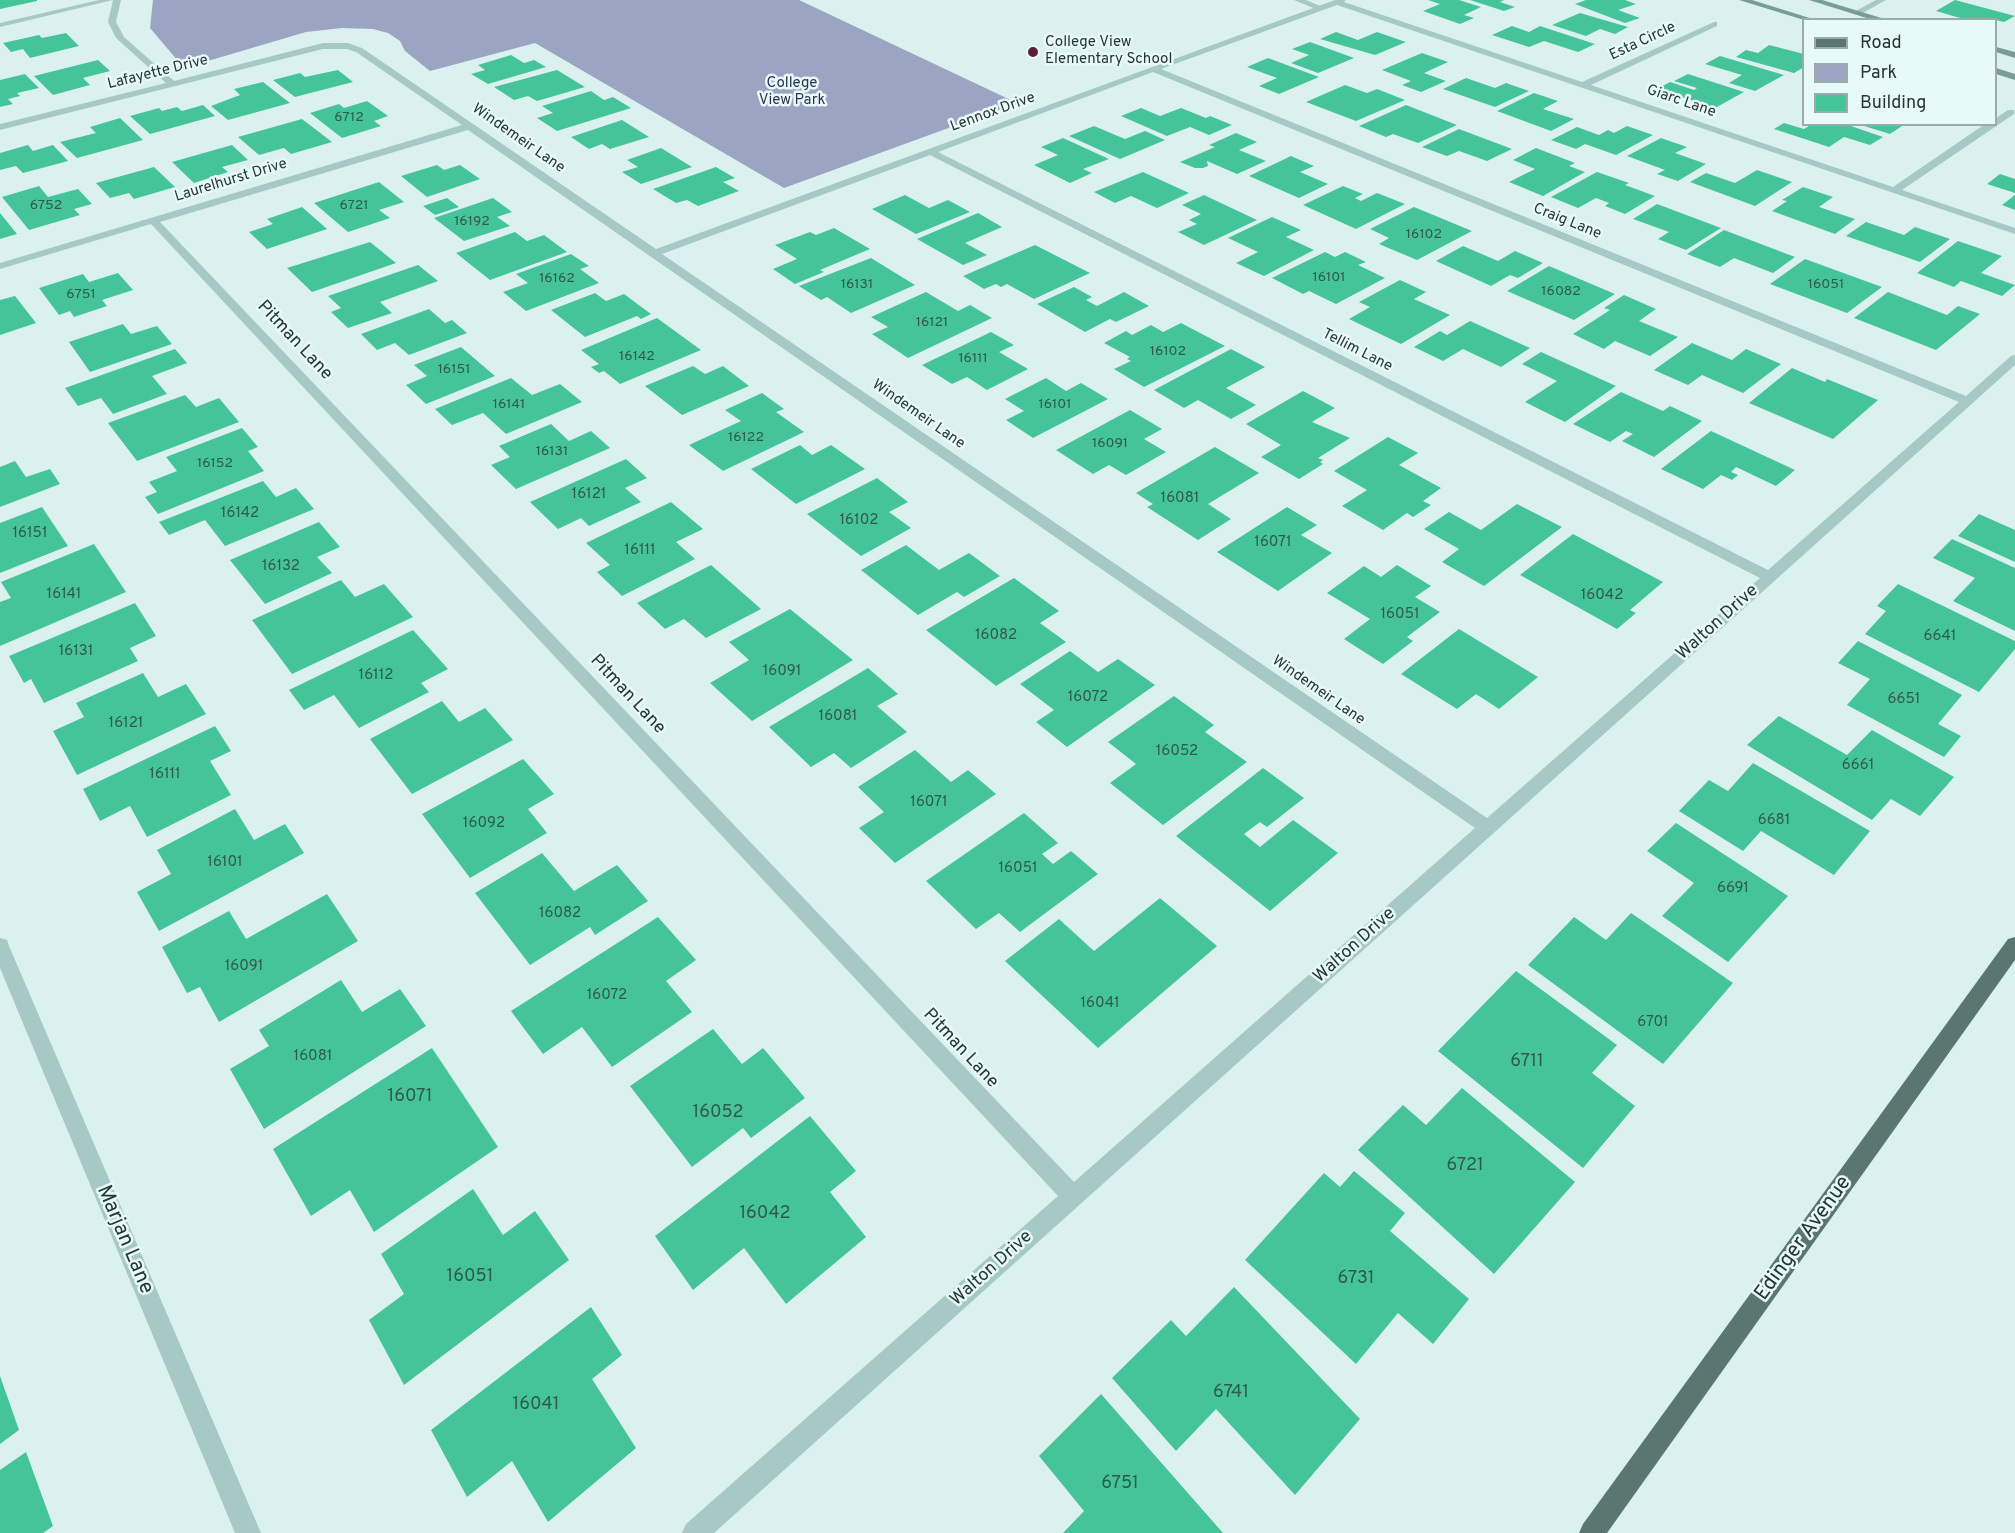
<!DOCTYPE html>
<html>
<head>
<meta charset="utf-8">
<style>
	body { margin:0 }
	#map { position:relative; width:2015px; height:1533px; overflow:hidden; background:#dbf1f0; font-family:Overpass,sans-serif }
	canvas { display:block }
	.legend { position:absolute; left:1802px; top:18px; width:195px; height:108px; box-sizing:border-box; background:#e7f9f8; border:2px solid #9aaba9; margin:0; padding:8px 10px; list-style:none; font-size:18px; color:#273632 }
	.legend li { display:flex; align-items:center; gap:12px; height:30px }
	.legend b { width:30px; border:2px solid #9aaba9 }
</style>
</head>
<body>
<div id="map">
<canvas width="2015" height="1533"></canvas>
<ul class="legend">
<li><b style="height:8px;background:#597770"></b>Road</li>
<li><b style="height:16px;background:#9ba4c0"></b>Park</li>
<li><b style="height:16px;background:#46c499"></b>Building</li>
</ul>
</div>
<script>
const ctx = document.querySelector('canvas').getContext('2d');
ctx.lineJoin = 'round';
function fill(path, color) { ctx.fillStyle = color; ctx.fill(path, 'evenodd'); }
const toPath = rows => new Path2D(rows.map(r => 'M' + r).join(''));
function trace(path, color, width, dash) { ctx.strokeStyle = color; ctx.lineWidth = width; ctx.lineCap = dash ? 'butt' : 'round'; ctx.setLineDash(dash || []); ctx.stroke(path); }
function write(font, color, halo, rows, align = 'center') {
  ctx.font = font + ' Overpass,sans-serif'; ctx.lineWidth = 5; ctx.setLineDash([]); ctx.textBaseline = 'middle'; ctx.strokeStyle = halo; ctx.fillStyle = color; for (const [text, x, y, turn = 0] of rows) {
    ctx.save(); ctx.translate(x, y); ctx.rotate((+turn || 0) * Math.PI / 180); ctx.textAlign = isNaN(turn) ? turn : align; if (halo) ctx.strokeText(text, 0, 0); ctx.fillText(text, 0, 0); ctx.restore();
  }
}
fill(toPath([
	[153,0,799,0,1017,103,784,188,535,43,430,71,405,51,400,41,388,33,373,29,342,28,306,32,184,68,150,28]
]), '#9ba4c0');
fill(toPath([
	[0,0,37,0,37,1,0,9],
	[1428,0,1459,0,1481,7,1464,15,1474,18,1460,24,1423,11,1440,4],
	[1470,0,1504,0,1500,2,1515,7,1504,11],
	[1586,0,1625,0,1636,4,1618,10,1640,18,1625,23,1575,4],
	[1955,0,2015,16,2004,22,1996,20,1967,20,1936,11],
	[1580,13,1628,27,1615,34,1600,29,1586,36,1552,25],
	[1512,26,1529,32,1540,26,1595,44,1578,52,1544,41,1529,47,1492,35],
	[1336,32,1358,40,1377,32,1406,42,1375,55,1320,39],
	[66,33,79,46,30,58,23,49,11,52,3,43,39,35,42,38],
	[1310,42,1354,58,1318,73,1291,63,1309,55,1292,49],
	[1769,45,1804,54,1804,67,1794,73,1736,57,1746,50,1758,53],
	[1422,53,1448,62,1424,73,1446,81,1421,92,1402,85,1411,81,1382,70],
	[511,55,524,63,534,60,546,67,488,84,471,74,485,70,478,65],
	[1720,56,1784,75,1755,91,1729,83,1742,75,1705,64],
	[1268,58,1319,77,1279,94,1259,86,1277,78,1247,67],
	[98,60,110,71,83,78,90,85,53,95,34,76],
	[338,70,353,82,295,97,273,80,300,73,305,77],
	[557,70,585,87,537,101,528,96,514,100,494,87],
	[25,74,39,88,17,93,20,96,8,99,13,104,0,107,0,80],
	[1688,74,1744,92,1715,108,1657,89,1670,82,1694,90,1697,88,1674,81],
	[1466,78,1495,88,1506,83,1529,91,1495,107,1443,89],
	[263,82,290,103,228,120,211,106,240,95,234,89],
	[1345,85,1367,93,1377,89,1405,100,1356,121,1306,102],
	[591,91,604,100,613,97,631,108,557,131,537,118,553,113,542,106],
	[1534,93,1558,101,1543,109,1574,119,1551,131,1497,111],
	[367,101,388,116,374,121,381,126,342,138,310,113,339,104,344,108],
	[203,105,215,116,150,134,130,116,159,108,162,111,177,107,182,111],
	[1406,105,1457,125,1418,143,1393,134,1386,137,1359,126],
	[1141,108,1160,116,1181,108,1206,118,1210,116,1232,125,1209,135,1190,127,1167,136,1121,116],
	[120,118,143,140,77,158,60,142,96,133,90,127],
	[302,119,332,142,291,154,284,148,259,155,238,137],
	[622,120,649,137,610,149,602,144,589,149,571,137],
	[1784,123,1804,129,1812,124,1845,124,1883,137,1870,145,1844,137,1829,147,1774,129],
	[1899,124,1902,126,1890,134,1861,125],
	[1094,126,1125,139,1145,131,1165,140,1120,159,1069,136],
	[1627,126,1653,135,1616,155,1585,144,1576,149,1551,140,1577,127,1599,135,1608,130,1614,133],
	[1459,129,1512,149,1487,161,1459,151,1447,156,1422,147],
	[1236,133,1257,142,1239,150,1266,161,1237,174,1207,161,1208,166,1203,168,1195,168,1180,162,1215,147,1209,145],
	[1063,138,1109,159,1083,169,1092,173,1070,183,1034,165,1058,155,1041,147],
	[1661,138,1687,147,1675,153,1706,164,1678,181,1657,174,1665,170,1627,156],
	[28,145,33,151,53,145,68,161,23,173,16,166,0,170,0,153],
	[232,145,248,160,222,167,228,172,194,183,172,162],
	[661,148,692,167,641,184,622,172,638,167,627,160],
	[1536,148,1575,163,1569,166,1585,172,1543,196,1509,182,1535,169,1513,160],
	[1291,156,1314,166,1300,172,1328,184,1299,198,1249,176],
	[437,165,444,170,460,165,480,179,427,197,401,176],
	[154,167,175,187,134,199,129,193,110,198,96,183],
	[716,167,735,178,723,182,739,191,698,206,687,200,676,203,653,189],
	[1757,170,1792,182,1755,206,1690,182,1706,173,1735,183],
	[1143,172,1189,193,1157,208,1131,196,1115,203,1094,192],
	[1597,172,1629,183,1625,185,1655,196,1625,214,1605,206,1609,203,1596,198,1578,208,1551,197],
	[2000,174,2015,179,2015,193,1987,184],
	[379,182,404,202,379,210,390,218,348,232,314,203],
	[39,186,48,197,78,189,92,204,74,209,80,215,29,230,2,197],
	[1343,186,1363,194,1355,198,1361,201,1377,193,1405,204,1356,229,1303,205],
	[1803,187,1833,197,1819,207,1855,219,1835,234,1772,211,1787,201,1782,200],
	[905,195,929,208,948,200,970,212,916,234,872,209],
	[1204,195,1257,220,1204,245,1178,232,1197,224,1189,220,1201,214,1182,205],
	[2015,195,2015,210,2002,205],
	[447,198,459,207,435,215,423,206],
	[493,198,512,212,497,217,510,226,464,241,434,218],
	[1657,204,1721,228,1686,250,1658,239,1669,232,1633,219],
	[302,207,327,229,267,249,249,232,273,224,267,219],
	[1414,207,1472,231,1417,260,1379,244,1389,238,1370,229],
	[0,213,17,234,0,239],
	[978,213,1002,227,965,243,987,255,963,265,917,239],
	[1272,217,1301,230,1286,237,1314,250,1264,276,1236,263,1258,252,1228,238],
	[1866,222,1904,235,1915,227,1950,239,1920,262,1846,236],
	[834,228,870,249,820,270,824,272,795,284,773,269,797,259,775,245,810,232,816,235],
	[1724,230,1795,257,1773,273,1734,258,1720,267,1687,254],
	[515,232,527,241,544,235,567,252,490,280,456,253],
	[1958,241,2002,256,1981,273,2015,285,2002,296,1961,281,1954,287,1917,273],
	[370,242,396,263,312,292,287,268],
	[1035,245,1090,273,1034,299,1007,284,1001,287,996,284,984,289,963,276],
	[1463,246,1498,261,1515,251,1543,263,1518,278,1510,275,1491,286,1436,261],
	[1325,252,1335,257,1345,252,1366,262,1358,265,1385,278,1336,304,1309,291,1303,294,1272,278],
	[571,254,589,266,580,269,599,283,526,311,503,292,528,283,516,274],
	[871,258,915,285,851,313,827,297,821,300,799,286],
	[1805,259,1882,287,1847,313,1770,284],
	[418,265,438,281,380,302,392,313,348,328,331,312,341,308,328,296],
	[1549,266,1615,294,1574,320,1507,291],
	[118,273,133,290,102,300,107,306,74,317,70,311,59,315,39,288,83,274,89,282],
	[1400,280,1426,292,1414,299,1450,315,1401,344,1349,319,1370,307,1359,302],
	[1074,287,1092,297,1086,300,1097,306,1124,292,1149,306,1116,322,1110,319,1085,332,1037,304],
	[926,292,958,311,970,305,992,318,908,358,872,334,888,327,871,317],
	[1888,292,1947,315,1958,306,1980,314,1936,350,1854,318],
	[595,293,606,301,624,294,651,314,641,319,637,316,585,337,551,310],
	[1624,295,1656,309,1639,321,1678,337,1650,356,1615,341,1604,349,1573,334,1610,310,1604,308],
	[15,296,36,323,0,335,0,300],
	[429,309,445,323,452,320,467,333,409,355,395,343,377,350,361,334],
	[657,318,701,350,620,384,604,371,599,373,591,367,599,364,581,350],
	[1470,321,1530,348,1501,367,1463,349,1443,361,1414,347,1440,331,1447,335],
	[1181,323,1225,346,1144,387,1114,369,1131,361,1127,359,1130,357,1104,343,1126,331,1132,335,1151,325,1163,332],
	[123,324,131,334,157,326,172,344,90,372,69,342],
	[991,332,1014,345,999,352,1028,369,987,390,967,377,952,384,922,365],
	[1692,343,1732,360,1746,349,1781,364,1743,393,1702,375,1688,385,1654,370],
	[461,347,495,376,426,404,406,385,427,376,414,365],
	[175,349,187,363,152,376,167,394,113,414,101,398,78,406,65,388],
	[1231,349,1265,367,1226,388,1256,405,1231,419,1198,400,1184,408,1154,390],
	[1541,352,1616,386,1565,422,1525,402,1557,381,1522,364],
	[693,366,705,374,723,366,749,386,682,415,645,386],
	[1792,368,1825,382,1827,379,1878,400,1833,439,1749,403],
	[511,378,532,395,560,384,582,402,506,434,483,413,452,425,435,409],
	[1046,378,1066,391,1081,383,1108,399,1033,438,1006,420,1024,411,1005,399],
	[1303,391,1335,408,1312,422,1350,438,1318,458,1323,460,1320,462,1323,464,1299,479,1261,457,1281,445,1246,424],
	[1621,392,1663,411,1670,406,1702,421,1654,457,1622,441,1633,434,1626,431,1610,442,1573,424],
	[762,393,784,409,776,412,804,432,723,471,689,445,741,421,725,410],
	[185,395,196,407,219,398,239,422,137,461,108,423],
	[1130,410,1162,429,1144,439,1166,452,1126,475,1109,465,1093,474,1056,450],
	[551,424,569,441,591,431,610,448,516,489,491,465,510,457,499,446],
	[242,428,258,447,248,451,264,471,158,514,145,497,157,492,149,482,177,471,166,457],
	[1711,431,1795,470,1776,486,1736,467,1731,472,1738,475,1732,480,1721,475,1703,489,1661,469],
	[1388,437,1418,453,1399,465,1441,488,1423,501,1431,505,1413,517,1407,513,1383,530,1342,506,1367,490,1334,471],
	[800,445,812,455,831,445,865,469,796,504,751,469],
	[1215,447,1259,473,1208,504,1231,519,1198,540,1147,507,1153,504,1136,493],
	[626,459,647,478,625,488,641,502,589,526,581,518,558,529,530,502],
	[15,461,26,477,50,469,60,484,0,507,0,467],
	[877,478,908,502,889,512,911,528,861,556,807,514],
	[263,481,276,497,296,488,314,509,225,546,205,520,169,535,159,522],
	[671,502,703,529,676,542,695,559,622,596,597,572,610,565,586,543],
	[1517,504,1562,527,1484,586,1442,562,1459,549,1424,529,1449,512,1481,530],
	[42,507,68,546,0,573,0,523],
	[1287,507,1317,525,1301,535,1332,553,1278,591,1217,552],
	[1979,514,2015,530,2015,562,1958,536],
	[319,522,340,547,317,557,332,573,265,604,230,560],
	[1573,534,1663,582,1630,610,1636,613,1617,629,1520,575],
	[1952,539,2015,568,2015,631,1953,601,1975,578,1933,558],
	[94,544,126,592,0,646,0,602,11,598,1,582],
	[906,545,939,570,969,553,1000,576,964,597,957,592,918,615,861,570],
	[711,565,761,609,706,638,684,619,665,629,637,603],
	[1397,565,1431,586,1415,597,1440,612,1407,637,1413,641,1383,664,1344,639,1370,619,1327,593,1364,566,1381,577],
	[1014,578,1059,611,1040,623,1066,642,996,686,926,630],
	[341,580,355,597,384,584,413,617,292,674,252,620],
	[1898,584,2015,641,2015,649,1979,692,1865,634,1886,611,1877,606],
	[135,603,156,636,130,648,138,661,44,703,31,679,24,683,9,656],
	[790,609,853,660,752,721,710,683,749,660,729,642],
	[1459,629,1538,677,1499,709,1476,694,1457,709,1401,674],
	[413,630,448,669,421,683,429,692,359,728,334,695,304,710,289,690],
	[1858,641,1962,695,1938,724,1961,736,1944,757,1847,705,1870,679,1838,663],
	[1070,651,1098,672,1118,659,1155,685,1067,747,1036,722,1054,710,1020,684],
	[868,668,898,694,877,706,907,732,851,768,834,753,811,767,769,727],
	[143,673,158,697,186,684,206,714,77,775,53,731,84,717,76,703],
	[1174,696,1214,725,1205,732,1247,762,1163,825,1110,783,1136,764,1108,742],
	[442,701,459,722,485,708,513,740,412,794,370,739],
	[1779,716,1847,755,1872,730,1954,777,1920,816,1891,799,1872,820,1747,745],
	[215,726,231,751,210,761,231,795,147,837,130,806,100,821,83,789],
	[915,750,951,782,968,770,996,794,895,863,859,828,884,812,858,787],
	[523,759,554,794,528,809,547,833,470,878,422,814],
	[1753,763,1870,831,1834,875,1761,831,1743,851,1679,811,1709,780,1728,791],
	[1263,768,1304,798,1267,827,1260,822,1244,834,1260,847,1293,820,1338,853,1270,911,1176,836],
	[235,809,254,840,285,824,304,853,159,931,137,892,171,874,157,850],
	[1024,813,1058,843,1042,854,1053,864,1071,851,1098,874,1020,932,999,913,976,929,926,881],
	[1676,823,1788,896,1728,962,1662,916,1694,883,1647,851],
	[542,853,574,891,617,865,648,901,595,935,590,927,530,965,475,893],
	[327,894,358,941,219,1022,200,987,187,993,162,947,229,911,246,939],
	[1160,898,1217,946,1098,1048,1005,961,1059,919,1094,951],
	[1631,913,1733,983,1663,1064,1528,965,1574,917,1606,940],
	[658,917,696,960,666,981,692,1012,612,1067,582,1027,543,1054,511,1011],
	[1516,971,1617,1045,1592,1073,1635,1106,1583,1168,1438,1051],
	[341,980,362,1012,400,989,426,1026,264,1129,230,1069,269,1046,259,1030],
	[713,1029,742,1064,763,1048,805,1098,751,1138,743,1128,692,1167,630,1086],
	[432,1048,498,1147,374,1232,350,1190,311,1216,273,1149],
	[1462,1088,1575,1182,1494,1274,1358,1150,1403,1105,1426,1125],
	[810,1116,856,1171,830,1192,866,1237,786,1304,744,1248,693,1290,655,1236],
	[1354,1171,1405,1213,1390,1231,1469,1299,1433,1344,1398,1313,1356,1364,1245,1260,1324,1173,1340,1187],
	[473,1189,503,1235,535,1211,569,1260,404,1385,369,1320,404,1294,381,1254],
	[1234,1287,1360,1419,1295,1495,1216,1409,1176,1451,1112,1378,1171,1320,1186,1336],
	[591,1307,622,1355,592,1379,636,1448,548,1522,512,1461,467,1497,431,1430],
	[0,1376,19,1430,0,1444],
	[1101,1394,1223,1533,1063,1533,1084,1511,1039,1456],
	[26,1452,53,1526,43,1533,0,1533,0,1470]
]), '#46c499');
fill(toPath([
	[1294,0,1306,0,1325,8,1318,10,1294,0]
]), '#a7c9c5');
fill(toPath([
	[99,0,113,0,0,27,0,23,99,0],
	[113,0,121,0,116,22,124,37,174,81,323,43,348,43,362,48,656,249,1335,0,1346,0,1344,2,1582,82,1714,22,1717,22,1717,26,1591,85,1893,187,1985,124,1996,124,1996,118,2008,110,2014,110,2014,114,1902,190,2015,228,2015,234,1337,5,1161,69,1966,396,2011,356,2015,355,2015,365,714,1533,682,1533,686,1524,1058,1196,151,224,0,269,0,263,462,125,356,52,347,49,323,49,0,130,0,124,166,83,116,38,108,22,113,0],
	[1153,72,1959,402,1768,570,938,152,1153,72],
	[468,130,1475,828,1074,1182,160,222,468,130],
	[930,155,1760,578,1487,818,662,254,930,155],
	[1876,0,1886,0,1861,14,1854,12,1876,0],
	[0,938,7,940,9,946,261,1533,235,1533,0,968,0,938]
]), '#a7c9c5');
fill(toPath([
	[1739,0,1752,0,1816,20,1804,20,1739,0],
	[1809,0,1822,0,1888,20,1873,20,1809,0],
	[1996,47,2015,52,2015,58,1996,52,1996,47],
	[1996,68,2015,74,2015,80,1996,74,1996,68]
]), '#789d95');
fill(toPath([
	[2015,937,2015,960,1607,1533,1579,1533,1583,1524,2008,939,2015,937]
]), '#597770');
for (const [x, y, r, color] of [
	[1033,52,6,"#571d3b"]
]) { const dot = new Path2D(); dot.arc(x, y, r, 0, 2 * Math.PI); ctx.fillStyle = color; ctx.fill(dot); trace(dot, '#e7f9f8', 2); }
write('14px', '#2f5a4c', null, [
	["6712",349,118],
	["6752",46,206],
	["6721",354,206],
	["16192",472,222],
	["16102",1424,235],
	["16101",1329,278],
	["16162",557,279],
	["16131",857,285],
	["16051",1826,285],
	["16082",1561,292],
	["6751",81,295],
	["16121",932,323],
	["16102",1168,352],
	["16142",637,357],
	["16111",973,359],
	["16151",454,370],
	["16141",509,405],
	["16101",1055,405],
	["16122",746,438],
	["16091",1110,444],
	["16131",552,452],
	["16152",215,464]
]);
write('15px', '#273632', '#e7f9f8', [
	["Esta Circle",1643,42,-25],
	["Lafayette Drive",158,73,-14],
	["Giarc Lane",1681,102,19],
	["Lennox Drive",993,113,-20],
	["Windemeir Lane",518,139,35],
	["Laurelhurst Drive",231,181,-17],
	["Craig Lane",1567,222,22],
	["Tellim Lane",1357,351,27],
	["Windemeir Lane",918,415,35],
	["Windemeir Lane",1318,691,35]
]);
write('15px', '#273632', '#e7f9f8', [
	["College View",1045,43],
	["Elementary School",1045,60]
], 'left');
write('15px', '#2b3454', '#e7f9f8', [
	["College",792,84],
	["View Park",792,101]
]);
write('15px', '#2f5a4c', null, [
	["16121",589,495],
	["16081",1180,499],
	["16142",240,514],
	["16102",859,521],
	["16151",30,534],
	["16071",1273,543],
	["16111",640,551],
	["16132",281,567],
	["16141",64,595],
	["16042",1602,596],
	["16051",1400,615],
	["16082",996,636],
	["6641",1940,637],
	["16131",76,652],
	["16091",782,672],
	["16112",376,676],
	["16072",1088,698],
	["6651",1904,700],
	["16081",838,717],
	["16121",126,724],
	["16052",1177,752],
	["6661",1858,766],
	["16111",165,775],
	["16071",929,803],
	["6681",1774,821],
	["16092",484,824],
	["16101",225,863],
	["16051",1018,869],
	["6691",1733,889],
	["16082",560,914],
	["16091",244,967],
	["16072",607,996],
	["16041",1100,1004],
	["6701",1653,1023],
	["16081",313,1057]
]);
write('18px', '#273632', '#e7f9f8', [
	["Pitman Lane",294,341,47],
	["Walton Drive",1718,623,-42],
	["Pitman Lane",627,695,47],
	["Walton Drive",1355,946,-42],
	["Pitman Lane",960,1049,47],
	["Walton Drive",992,1269,-42]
]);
write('18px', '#2f5a4c', null, [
	["6711",1527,1062],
	["16071",410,1097],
	["16052",718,1113],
	["6721",1465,1166],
	["16042",765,1214],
	["16051",470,1277],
	["6731",1356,1279],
	["6741",1231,1393],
	["16041",536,1405],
	["6751",1120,1484]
]);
write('21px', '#273632', '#e7f9f8', [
	["Edinger Avenue",1804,1239,-54],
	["Marjan Lane",124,1240,67]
]);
</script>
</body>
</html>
